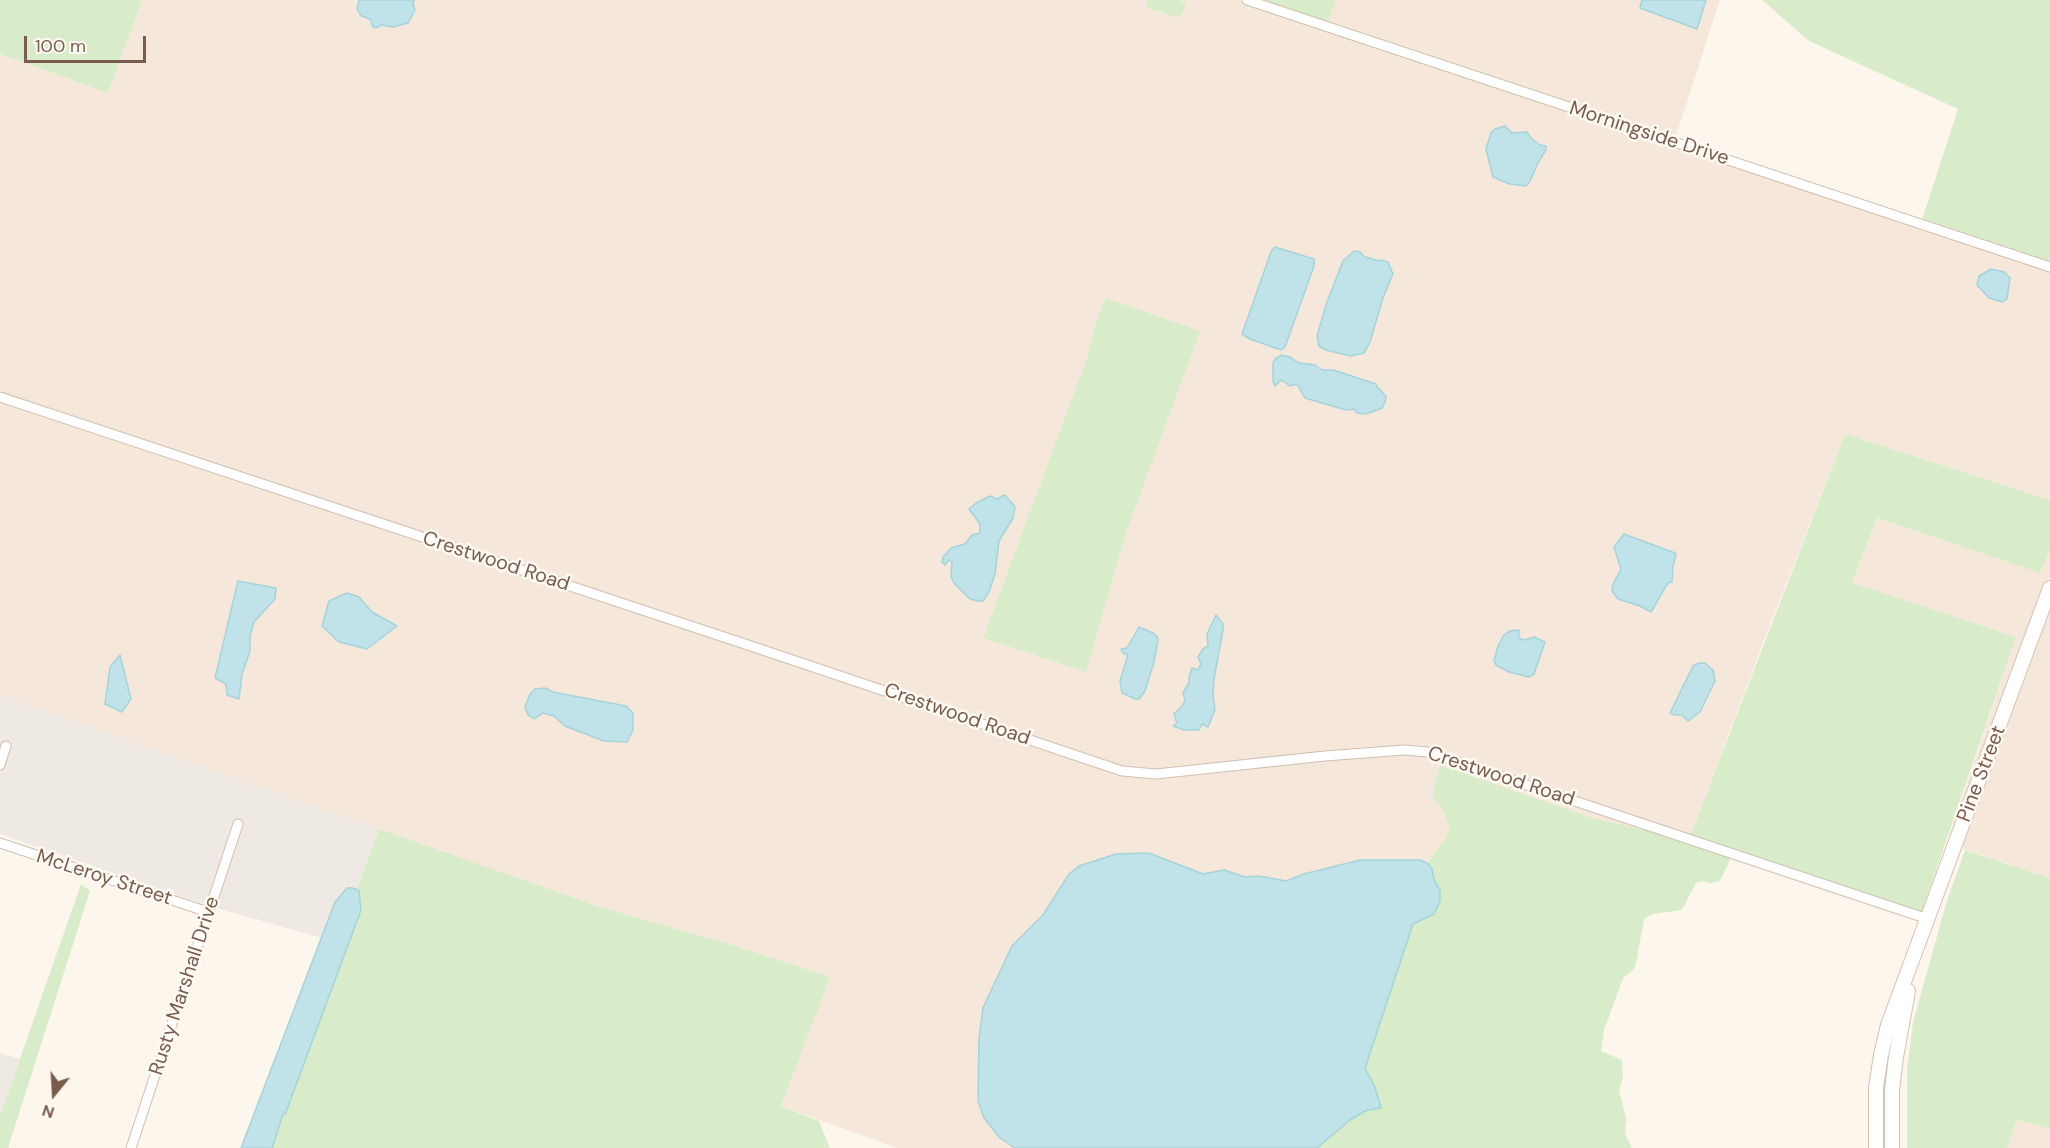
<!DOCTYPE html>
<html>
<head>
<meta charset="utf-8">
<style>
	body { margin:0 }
	#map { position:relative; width:2050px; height:1148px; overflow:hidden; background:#fdf6ec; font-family:"DM Sans",sans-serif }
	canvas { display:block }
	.north { position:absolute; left:24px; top:1064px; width:60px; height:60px; -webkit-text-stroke:4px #fffaf3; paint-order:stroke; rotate:198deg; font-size:16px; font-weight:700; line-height:24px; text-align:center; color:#7a5c4d }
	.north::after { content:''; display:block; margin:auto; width:21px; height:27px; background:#7a5c4d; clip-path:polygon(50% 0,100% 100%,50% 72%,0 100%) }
	.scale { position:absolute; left:24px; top:36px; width:122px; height:27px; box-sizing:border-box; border:3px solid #7a5c4d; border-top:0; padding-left:8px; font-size:18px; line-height:21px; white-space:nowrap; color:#7a5c4d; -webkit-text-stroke:4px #fffaf3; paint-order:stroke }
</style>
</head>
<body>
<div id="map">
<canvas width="2050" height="1148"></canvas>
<div class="north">N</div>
<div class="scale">100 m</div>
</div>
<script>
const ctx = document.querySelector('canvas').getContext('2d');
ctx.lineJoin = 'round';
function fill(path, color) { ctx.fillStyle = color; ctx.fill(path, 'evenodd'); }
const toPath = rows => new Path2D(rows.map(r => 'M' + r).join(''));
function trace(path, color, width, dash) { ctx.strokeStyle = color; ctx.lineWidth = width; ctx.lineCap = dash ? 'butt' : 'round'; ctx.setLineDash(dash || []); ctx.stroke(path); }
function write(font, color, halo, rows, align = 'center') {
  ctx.font = font + ' "DM Sans",sans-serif'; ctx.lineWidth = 5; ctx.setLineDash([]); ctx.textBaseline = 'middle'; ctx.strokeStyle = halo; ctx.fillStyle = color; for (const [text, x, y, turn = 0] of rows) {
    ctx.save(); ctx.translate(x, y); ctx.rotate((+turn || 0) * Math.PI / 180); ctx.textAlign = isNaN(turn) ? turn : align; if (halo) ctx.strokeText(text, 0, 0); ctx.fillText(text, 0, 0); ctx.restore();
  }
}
fill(toPath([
	[142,0,359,0,357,10,361,16,370,19,373,27,379,27,382,25,393,27,408,23,414,0,1147,0,1145,3,1156,12,1175,17,1180,17,1181,1,1179,0,1256,0,1328,22,1336,0,1642,0,1640,8,1697,29,1706,0,1720,0,1674,142,2050,265,2050,500,1845,434,1769,627,1692,831,1680,838,1593,818,1440,765,1432,796,1440,805,1450,826,1445,840,1427,863,1420,860,1360,860,1304,874,1286,881,1259,876,1245,877,1224,870,1203,874,1182,865,1069,874,1043,915,1012,946,1002,969,1000,1138,1015,1148,897,1148,781,1106,829,977,729,944,600,907,459,858,0,695,0,54,108,93],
	[1505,126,1512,133,1527,132,1531,138,1546,150,1537,165,1503,180,1493,177,1486,149,1490,140],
	[1276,247,1282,250,1242,334,1271,252],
	[1360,252,1365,257,1379,262,1393,274,1376,319,1351,356,1326,350,1317,336,1327,302,1335,286],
	[1105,298,1128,527,1086,672,983,638,1087,358,1096,321],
	[1275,359,1317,366,1322,370,1333,370,1368,382,1386,396,1385,402,1382,408,1357,410,1338,408,1305,398,1297,384,1285,384,1281,380,1273,382,1273,363],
	[994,497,997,500,1009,498,1015,507,1010,524,999,541,995,574,951,577,952,562,943,557,951,548,965,544,972,535,980,533,982,530,980,524,974,517],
	[1620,540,1675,560,1673,566,1672,581,1669,583,1657,604,1646,608,1618,599,1612,592,1613,584,1621,569,1615,552,1616,543],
	[238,581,276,588,275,599,254,622,250,636,250,651,242,674,239,699,227,695,226,684],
	[359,597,372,612,396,626,367,649],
	[1213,619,1223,624,1220,653,1214,679,1213,695,1214,710,1207,726,1202,724,1199,730,1184,730,1174,726,1177,723,1175,714,1182,706,1185,700,1183,693,1189,683,1189,677,1192,668,1198,670,1208,646,1207,634],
	[1138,627,1146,629,1158,640,1154,662,1120,681,1128,655,1127,648],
	[1520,633,1519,637,1521,639,1545,642,1534,674,1495,655,1504,635],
	[545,688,553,692,575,695,633,730,627,742,604,741,565,726,554,716,543,713],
	[1877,518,2040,573,2050,550,2050,576,1950,845,1947,843,2016,637,1852,584],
	[2050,601,2050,878,1958,847],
	[2017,1120,2050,1129,2050,1148,2007,1148]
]), '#f5e8da');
fill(toPath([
	[0,695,379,829,357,889,353,888,335,902,322,938,209,906,0,834],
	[0,1053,20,1059,0,1116]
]), '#efe9e4');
fill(toPath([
	[0,0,142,0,108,93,0,54],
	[1147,0,1179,0,1186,4,1180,17,1175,17,1150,9,1145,3],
	[1256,0,1336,0,1328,22],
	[1762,0,2050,0,2050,265,1921,223,1958,109,1809,41],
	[1105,298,1200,331,1128,527,1086,672,983,638,1087,358,1096,321],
	[1845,434,2050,500,2050,550,2040,573,1877,518,1852,583,2016,637,1920,917,1734,851,1720,881,1711,883,1702,881,1696,883,1682,910,1652,914,1644,919,1636,964,1633,970,1623,978,1604,1030,1601,1051,1622,1060,1623,1077,1619,1091,1626,1118,1625,1133,1632,1148,1317,1148,1350,1120,1367,1110,1374,1109,1380,1101,1365,1068,1413,924,1434,914,1440,890,1434,880,1432,869,1427,863,1445,840,1450,826,1440,805,1432,796,1440,765,1593,818,1680,838,1692,831],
	[379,829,600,907,729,944,830,977,781,1106,819,1121,830,1148,272,1148,361,910,357,889],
	[1965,850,2050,878,2050,1129,2017,1120,2007,1148,1907,1148,1907,1069,1913,1022,1946,904],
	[81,884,90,891,8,1148,0,1148,0,1116]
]), '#d8ecc9');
const water = toPath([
	[359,0,414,0,413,4,415,10,408,23,393,27,382,25,376,28,373,27,370,19,361,16,357,9,359,0],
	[1642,0,1706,0,1697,29,1640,8,1642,0],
	[1505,126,1512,133,1527,132,1531,138,1540,145,1546,146,1546,150,1539,161,1529,183,1525,186,1510,184,1493,177,1486,149,1491,133,1495,129,1505,126],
	[1275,247,1314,259,1314,266,1285,347,1281,350,1250,339,1242,334,1271,252,1275,247],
	[1354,251,1360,252,1365,257,1379,261,1381,260,1388,262,1393,274,1383,298,1370,342,1364,353,1351,356,1326,350,1319,346,1317,336,1327,302,1343,261,1354,251],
	[1991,269,2004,272,2010,278,2007,299,2002,302,1989,298,1977,285,1979,276,1991,269],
	[1282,355,1290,357,1299,363,1315,365,1322,370,1333,370,1376,384,1377,387,1386,396,1385,402,1382,408,1366,414,1357,413,1354,409,1346,410,1305,398,1297,384,1290,386,1281,380,1275,386,1273,382,1273,363,1275,359,1282,355],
	[1005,495,1015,507,1013,518,999,541,995,574,989,592,983,601,978,601,970,599,954,583,951,577,952,562,949,560,945,565,942,562,943,557,951,548,965,544,972,535,980,533,980,524,969,509,976,503,990,496,997,499,1005,495],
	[1624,534,1675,553,1676,555,1673,566,1672,582,1668,583,1651,612,1640,606,1618,599,1612,591,1613,584,1621,569,1614,547,1624,534],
	[238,581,276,588,275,599,254,622,250,636,250,651,242,674,239,699,227,695,226,684,215,678,238,581],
	[347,593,359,597,372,612,397,626,367,649,339,642,322,626,329,601,347,593],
	[1216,615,1223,624,1223,630,1214,679,1213,695,1215,710,1212,717,1208,727,1202,724,1199,730,1184,730,1173,726,1177,723,1174,714,1182,706,1185,700,1183,693,1189,683,1189,677,1192,668,1198,670,1201,664,1198,657,1203,649,1208,646,1207,634,1216,615],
	[1139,627,1153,633,1157,636,1158,640,1154,662,1145,691,1139,699,1135,699,1122,693,1120,681,1128,655,1123,653,1121,649,1127,648,1139,627],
	[1519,630,1519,637,1521,639,1525,640,1534,637,1545,642,1534,674,1529,677,1509,672,1496,665,1494,661,1498,646,1504,635,1510,631,1519,630],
	[120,655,131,699,122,712,105,704,110,667,120,655],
	[1699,663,1705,663,1713,670,1715,681,1700,712,1688,721,1682,715,1675,715,1670,713,1693,666,1699,663],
	[545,688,553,692,626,706,633,713,633,730,627,742,604,741,565,726,554,716,543,713,534,719,528,715,525,707,530,694,535,689,545,688],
	[1149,853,1203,874,1224,870,1245,877,1259,876,1286,881,1304,874,1360,860,1420,860,1427,863,1432,869,1434,880,1440,890,1440,901,1434,914,1413,924,1365,1068,1375,1087,1381,1108,1367,1110,1350,1120,1317,1148,1015,1148,1000,1138,984,1118,978,1101,979,1038,983,1008,1012,946,1043,915,1069,874,1079,866,1116,854,1149,853],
	[347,888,353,888,359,891,361,910,286,1112,283,1115,272,1148,241,1148,335,902,347,888]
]);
fill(water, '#bfe3e8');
trace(water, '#a5d3da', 1.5);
const minor = toPath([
	[1247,0,2050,267],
	[0,397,748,645,1122,771,1156,774,1325,756,1404,750,1428,752,1928,919],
	[0,765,6,746],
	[0,843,208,912],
	[131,1148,238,824]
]);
const secondary = toPath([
	[1876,1148,1876,1088,1881,1055,1888,1025,2050,588],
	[1892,1148,1892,1090,1896,1057,1908,991]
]);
trace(minor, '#d1beb0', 11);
trace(secondary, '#d6c0b0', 16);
trace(minor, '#fff', 9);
trace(secondary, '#fff', 14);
write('20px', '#7a5c4d', '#fffaf3', [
	["Morningside Drive",1649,134,18],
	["Crestwood Road",496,562,18],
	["Crestwood Road",957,715,19],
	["Pine Street",1982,774,-69],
	["Crestwood Road",1501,777,18],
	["McLeroy Street",104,878,18],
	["Rusty Marshall Drive",185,986,-72]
]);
</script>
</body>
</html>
